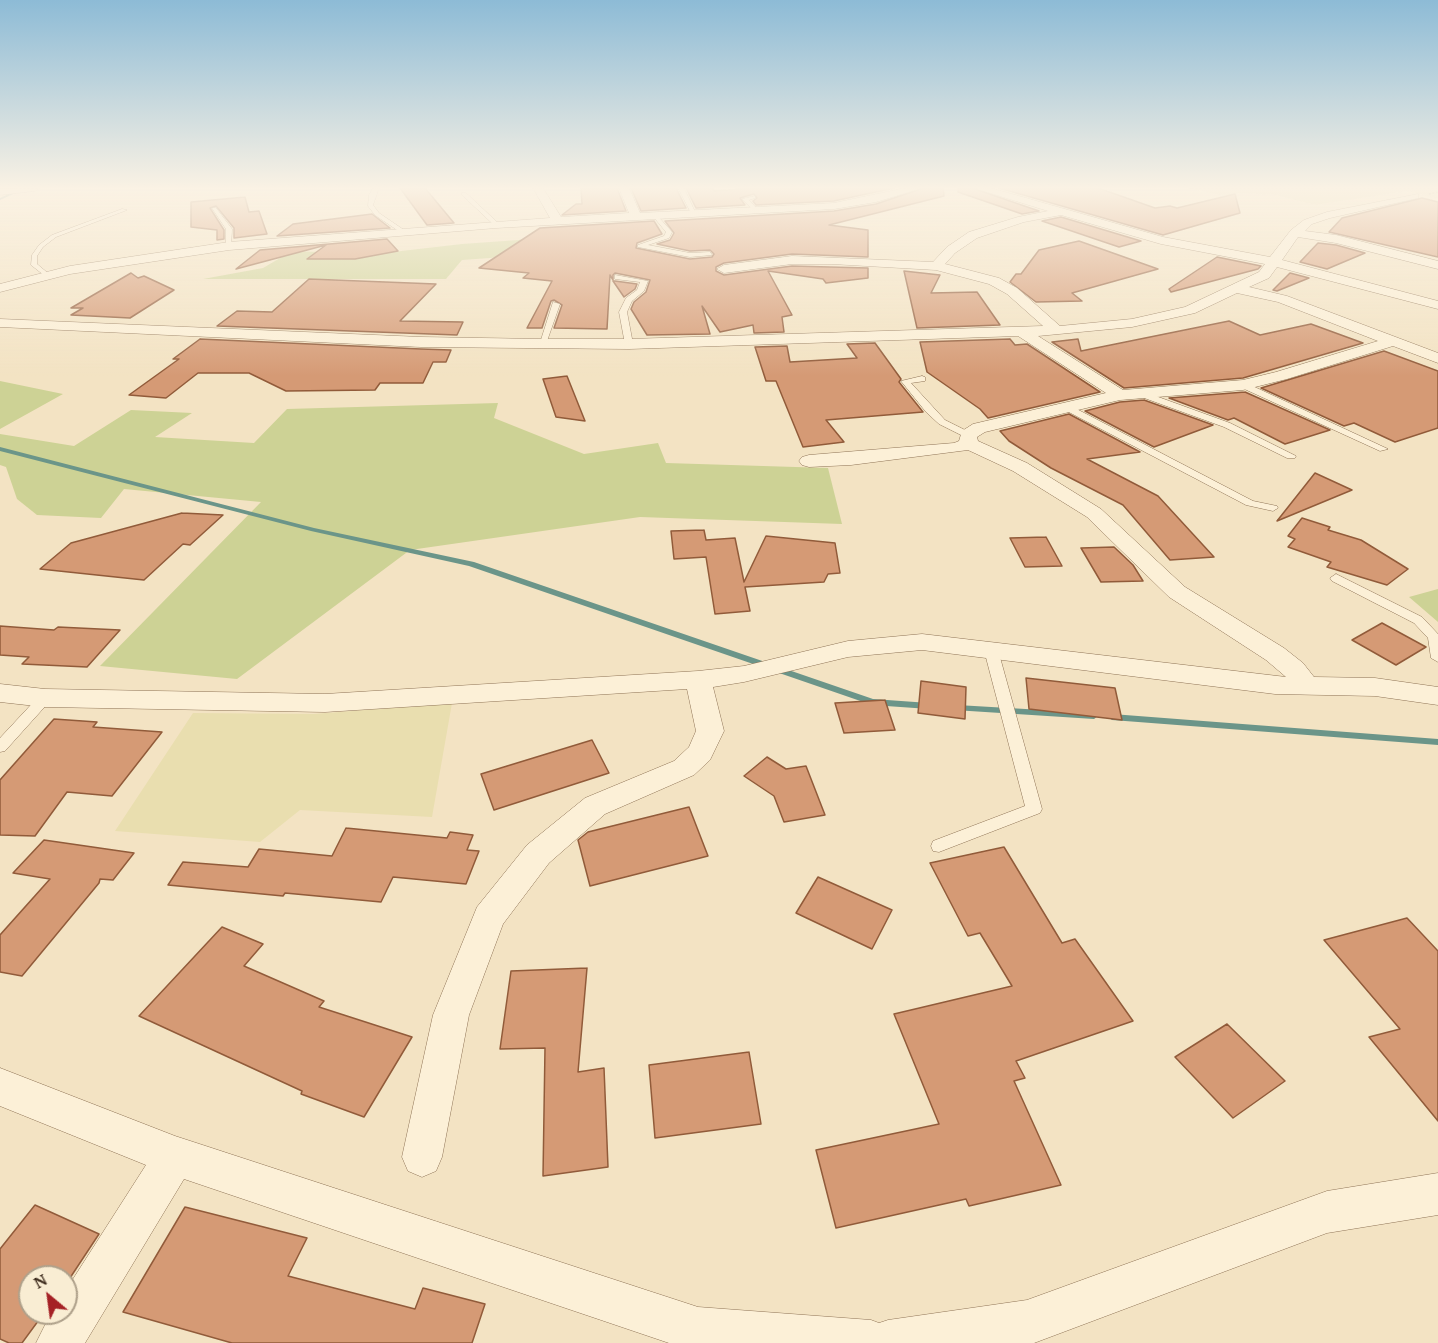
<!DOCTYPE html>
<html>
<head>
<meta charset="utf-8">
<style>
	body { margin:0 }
	#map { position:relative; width:1438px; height:1343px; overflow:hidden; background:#f3e3c3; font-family:"PT Serif",serif }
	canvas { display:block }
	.north { position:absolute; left:18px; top:1265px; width:60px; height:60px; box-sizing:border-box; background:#f9edd3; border:2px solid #aea08a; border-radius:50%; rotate:331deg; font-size:16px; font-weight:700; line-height:24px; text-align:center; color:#3e2c1d }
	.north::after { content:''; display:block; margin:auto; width:21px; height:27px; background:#a52125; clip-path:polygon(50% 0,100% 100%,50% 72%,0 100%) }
</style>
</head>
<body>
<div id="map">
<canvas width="1438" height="1343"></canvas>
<div class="north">N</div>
</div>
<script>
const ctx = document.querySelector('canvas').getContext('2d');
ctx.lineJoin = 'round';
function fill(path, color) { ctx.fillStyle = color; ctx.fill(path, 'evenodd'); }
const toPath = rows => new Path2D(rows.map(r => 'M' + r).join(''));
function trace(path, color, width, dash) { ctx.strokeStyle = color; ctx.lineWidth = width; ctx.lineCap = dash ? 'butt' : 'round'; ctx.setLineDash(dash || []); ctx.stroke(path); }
fill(toPath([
	[1188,188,1438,188,1438,199,1408,191,1315,205,1276,195,1239,193,1224,196],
	[452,703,432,817,300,810,260,842,115,831,193,713,314,714]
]), '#e9deaf');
fill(toPath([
	[532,239,532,255,462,260,446,279,203,279,263,268,292,251,375,254,462,244],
	[0,381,63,394,0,429],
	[498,403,494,418,584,454,658,443,666,463,828,468,842,524,640,517,410,550,237,679,100,666,261,502,124,489,101,518,37,515,17,499,6,467,0,465,0,434,74,446,131,410,192,413,155,437,254,443,287,409],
	[1438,589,1438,622,1409,597]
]), '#cdd295');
fill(toPath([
	[17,190,20,191,0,200,0,198,17,190],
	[0,447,314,528,474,562,873,699,929,703,933,706,929,709,872,705,469,566,311,531,0,451,0,447],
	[957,705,1094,713,1098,716,1094,719,954,710,953,708,954,706,957,705],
	[1112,714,1438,739,1438,745,1112,720,1108,717,1112,714]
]), '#6b9589');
const building = toPath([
	[400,188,425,188,454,223,427,225,400,188],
	[581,188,617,188,626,211,562,215,576,204,582,204,581,188],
	[631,188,676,188,686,208,641,211,631,188],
	[686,188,712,188,714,191,756,188,894,188,834,201,756,205,753,201,757,198,754,194,740,198,745,205,696,208,686,188],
	[924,188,943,188,944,196,829,225,868,230,868,257,792,254,724,263,716,267,716,271,724,275,792,266,868,268,868,278,826,283,823,279,768,271,792,315,782,317,784,332,754,333,753,325,720,332,702,306,710,334,647,335,631,309,634,302,646,292,650,280,615,273,613,275,613,280,610,275,607,329,554,328,562,305,554,300,551,301,542,328,527,328,552,281,523,278,529,273,479,268,540,228,654,221,662,234,637,243,636,248,690,259,712,257,714,254,710,250,690,251,657,244,670,240,674,233,665,221,834,211,876,204,924,188],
	[958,188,972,188,1039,211,1022,214,958,192,958,188],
	[999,188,1098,188,1155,208,1170,206,1177,208,1235,194,1240,213,1163,235,999,188],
	[245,197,249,212,259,211,267,234,234,238,234,228,216,206,210,208,224,230,224,239,217,240,217,230,191,227,191,202,245,197],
	[1422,198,1438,202,1438,257,1329,232,1342,218,1422,198],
	[372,214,390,228,277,236,293,224,372,214],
	[1061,217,1141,241,1119,247,1042,221,1061,217],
	[387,239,398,251,355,259,307,259,326,245,236,269,260,250,387,239],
	[1079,241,1158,269,1072,293,1082,301,1036,302,1010,282,1016,274,1021,274,1039,250,1079,241],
	[1318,243,1336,245,1365,253,1327,269,1300,262,1318,243],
	[1217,257,1261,266,1258,269,1171,292,1169,289,1217,257],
	[904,271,940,275,931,293,977,292,1000,325,917,328,904,271],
	[131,273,138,278,144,276,174,290,130,318,71,315,83,308,71,308,131,273],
	[1290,273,1309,278,1277,291,1273,290,1290,273],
	[309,279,436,284,400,321,463,322,457,335,217,326,237,311,272,312,309,279],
	[613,281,615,281,637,284,635,289,624,297,613,281],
	[1229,321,1260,335,1311,324,1363,343,1243,378,1124,388,1052,342,1078,339,1081,351,1229,321],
	[200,339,421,349,451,350,446,362,433,362,423,383,380,383,375,390,286,391,249,373,198,373,166,398,129,395,179,359,173,359,200,339],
	[1010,339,1015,345,1027,344,1100,392,988,418,980,409,927,372,920,342,1010,339],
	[875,343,901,379,899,382,923,412,826,420,844,442,803,447,776,381,766,381,755,347,787,346,790,362,857,358,847,344,875,343],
	[1384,351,1438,371,1438,428,1395,442,1354,423,1344,426,1261,388,1384,351],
	[567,376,585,421,556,417,543,379,567,376],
	[1245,392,1330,430,1285,444,1234,418,1228,420,1169,398,1245,392],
	[1144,400,1213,425,1154,447,1085,411,1120,402,1144,400],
	[1069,414,1140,452,1087,459,1158,496,1214,557,1170,560,1123,505,1051,468,1009,441,1000,431,1069,414],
	[1315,473,1352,490,1277,521,1315,473],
	[182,513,223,515,190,545,183,544,144,580,40,569,71,543,182,513],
	[1302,518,1330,527,1328,530,1361,540,1408,569,1387,585,1327,567,1331,562,1288,547,1295,539,1288,536,1302,518],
	[704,530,706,540,735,538,744,582,766,536,835,543,840,573,828,574,824,582,745,587,750,611,715,614,706,557,674,559,671,531,704,530],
	[1046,537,1062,566,1025,567,1010,538,1046,537],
	[1114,547,1133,565,1143,581,1101,582,1081,548,1114,547],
	[1382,623,1426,647,1396,665,1352,640,1382,623],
	[0,626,54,630,58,627,120,630,87,667,22,664,29,657,0,655,0,626],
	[1026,678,1115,688,1122,720,1029,709,1026,678],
	[921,681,966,687,965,719,918,713,921,681],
	[885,700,895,730,844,733,835,703,885,700],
	[54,719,97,722,93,727,162,732,112,796,67,792,35,836,0,835,0,780,54,719],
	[592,740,609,773,494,810,481,774,592,740],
	[767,757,786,769,806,766,825,815,784,822,774,796,744,776,767,757],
	[689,807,708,856,590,886,578,840,588,832,689,807],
	[346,828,447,838,450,832,473,835,467,850,479,851,466,884,393,877,381,902,285,893,283,896,168,885,183,862,248,867,259,849,332,856,346,828],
	[44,840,134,853,113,880,100,879,99,883,22,976,0,972,0,935,50,879,13,873,44,840],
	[1004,847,1062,943,1075,939,1133,1021,1016,1061,1025,1078,1014,1081,1061,1185,969,1206,966,1199,836,1228,816,1150,939,1124,894,1014,1012,986,980,933,968,936,930,863,1004,847],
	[818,877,892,910,872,949,796,913,818,877],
	[1407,918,1438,951,1438,1121,1369,1037,1400,1029,1324,940,1407,918],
	[222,927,263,944,244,966,324,1001,319,1007,412,1037,364,1117,301,1094,302,1091,139,1016,222,927],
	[587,968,578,1072,604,1068,608,1167,543,1176,545,1048,500,1049,511,971,587,968],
	[1227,1024,1285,1081,1233,1118,1175,1057,1227,1024],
	[749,1052,761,1124,655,1138,649,1065,749,1052],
	[35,1205,99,1234,66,1284,66,1277,30,1277,30,1313,44,1313,22,1343,9,1343,0,1339,0,1249,35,1205],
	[185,1207,307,1238,288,1276,415,1309,423,1288,485,1304,472,1343,232,1343,123,1312,185,1207]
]);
fill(building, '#d59a75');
trace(building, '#915b3a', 1.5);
const service = toPath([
	[373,188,379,188,373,205,379,213,404,230,404,232,400,232,375,215,368,206,369,195,373,188],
	[678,188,684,188,696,214,691,213,678,188],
	[462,193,466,193,498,223,498,225,494,225,462,195,462,193],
	[755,196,755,198,749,200,759,211,756,213,742,199,755,196],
	[212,208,216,208,232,229,231,247,226,246,226,229,212,208],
	[122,209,127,210,56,237,43,247,37,256,37,264,49,274,49,276,45,276,31,265,32,255,39,245,52,235,122,209],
	[655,213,672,232,669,238,648,245,690,253,710,252,712,255,690,257,638,247,638,245,664,236,666,232,652,215,655,213],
	[615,275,648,281,644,291,632,301,627,312,633,344,629,346,625,344,619,312,626,298,637,290,640,282,615,279,615,275],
	[553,302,560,304,546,344,539,346,553,302],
	[922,376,925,377,925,381,911,383,945,420,971,433,971,437,965,437,939,424,926,412,901,381,922,376],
	[1240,383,1246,383,1388,449,1380,451,1240,387,1240,383],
	[1139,390,1230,423,1296,456,1295,458,1287,458,1224,427,1136,395,1135,393,1139,390],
	[1063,405,1069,405,1253,501,1277,506,1278,508,1273,511,1246,505,1063,409,1063,405],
	[1336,574,1422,617,1438,634,1438,662,1431,658,1428,638,1414,623,1332,581,1330,578,1336,574],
	[991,646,998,650,1042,809,1040,813,939,852,933,851,931,846,933,841,1025,806,984,650,991,646],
	[45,693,50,695,52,698,50,701,5,751,0,752,0,738,40,695,45,693]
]);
const minor = toPath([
	[40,188,35,191,0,195,0,189,40,188],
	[533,188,543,188,561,217,629,213,619,188,629,188,640,213,834,203,905,188,922,188,876,202,834,209,496,228,229,250,70,274,0,292,0,284,70,266,229,242,550,218,533,188],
	[974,188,991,188,1163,237,1270,257,1291,230,1304,220,1327,212,1418,194,1418,198,1330,218,1312,224,1305,231,1336,235,1438,261,1438,269,1336,243,1298,237,1282,260,1438,301,1438,309,1277,267,1269,278,1249,287,1287,296,1438,353,1438,363,1393,346,1287,379,1243,390,1120,400,985,432,977,437,978,441,1027,463,1101,509,1185,587,1284,648,1303,663,1314,677,1375,678,1438,687,1438,705,1375,696,1275,694,922,650,848,657,744,682,713,687,724,731,710,760,694,775,605,814,549,863,503,924,469,1015,442,1157,436,1171,422,1177,408,1171,402,1157,433,1015,477,907,527,845,585,798,674,761,689,747,696,731,687,689,325,712,45,707,0,702,0,684,45,689,325,694,698,671,744,666,848,641,922,634,1286,677,1266,660,1169,597,1087,517,1013,471,968,450,851,465,809,467,802,465,799,461,802,457,809,455,954,443,959,441,962,431,973,424,1106,393,1018,336,629,349,421,347,0,327,0,319,421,337,542,339,629,339,1043,326,1007,294,989,284,936,270,832,264,792,264,724,273,717,269,724,265,792,256,933,262,947,247,969,232,1018,217,1048,211,974,188],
	[1061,215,1161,244,1265,264,1259,272,1185,307,1132,319,1060,326,1017,288,999,278,945,264,955,253,977,238,1024,222,1061,215],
	[1237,293,1278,302,1378,341,1276,372,1243,380,1123,390,1038,336,1132,327,1195,313,1237,293],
	[0,1068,175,1136,698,1307,871,1320,879,1323,888,1320,1027,1300,1327,1191,1438,1173,1438,1215,1327,1233,1034,1343,669,1343,184,1179,85,1343,36,1343,51,1313,66,1313,66,1290,146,1165,0,1106,0,1068]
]);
trace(service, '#8f7457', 1);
trace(minor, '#8f7457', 1);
trace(toPath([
	[1429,194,1438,192]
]), '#8f7457', 1.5, [2, 1.5]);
fill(service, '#fcf0d7');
fill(minor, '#fcf0d7');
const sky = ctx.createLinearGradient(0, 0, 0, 376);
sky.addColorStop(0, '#8dbbd6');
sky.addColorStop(0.5, '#faf2e4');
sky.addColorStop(1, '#faf2e400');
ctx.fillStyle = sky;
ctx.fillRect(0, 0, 1438, 376);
</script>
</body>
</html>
